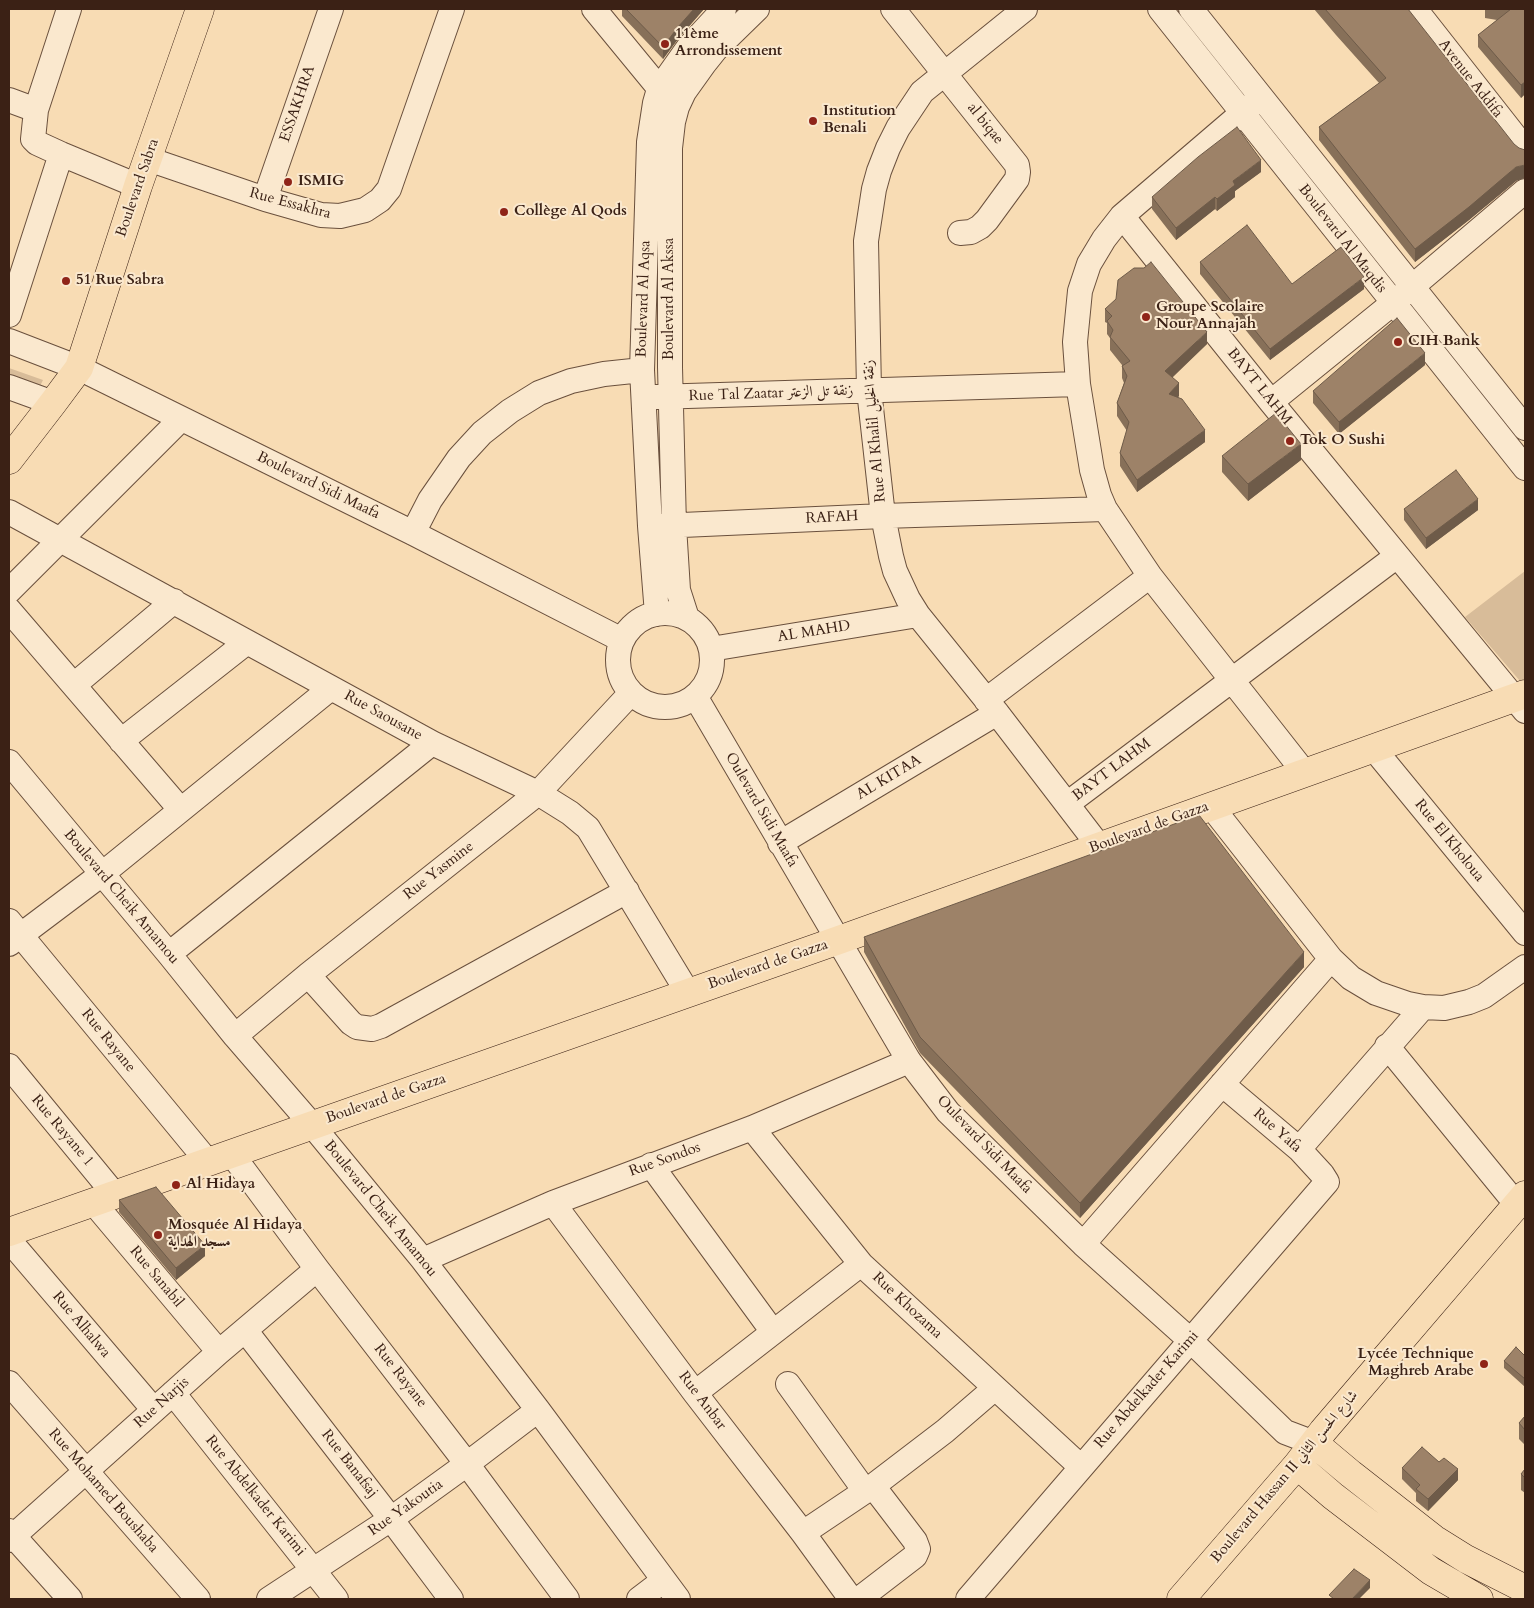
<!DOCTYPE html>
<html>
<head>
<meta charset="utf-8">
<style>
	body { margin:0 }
	#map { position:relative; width:1534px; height:1608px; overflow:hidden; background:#f8dcb4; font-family:Cardo,serif }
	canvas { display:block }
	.frame { position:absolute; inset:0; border:10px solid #3b2115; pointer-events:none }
</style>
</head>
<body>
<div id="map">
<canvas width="1534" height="1608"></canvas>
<div class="frame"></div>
</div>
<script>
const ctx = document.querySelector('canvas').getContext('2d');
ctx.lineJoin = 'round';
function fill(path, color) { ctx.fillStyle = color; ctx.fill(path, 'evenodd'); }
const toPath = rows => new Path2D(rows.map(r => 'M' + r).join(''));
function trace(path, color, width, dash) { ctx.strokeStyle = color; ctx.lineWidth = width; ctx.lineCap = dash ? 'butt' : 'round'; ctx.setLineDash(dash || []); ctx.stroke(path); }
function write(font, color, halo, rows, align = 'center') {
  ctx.font = font + ' Cardo,Amiri,serif'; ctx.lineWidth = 4; ctx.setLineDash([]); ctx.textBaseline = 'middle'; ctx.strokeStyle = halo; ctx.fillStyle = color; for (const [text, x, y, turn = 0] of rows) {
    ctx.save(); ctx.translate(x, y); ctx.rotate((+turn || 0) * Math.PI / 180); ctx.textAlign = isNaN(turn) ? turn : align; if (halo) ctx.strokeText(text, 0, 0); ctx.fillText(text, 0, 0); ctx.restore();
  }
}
fill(toPath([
	[9,368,43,380,37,392,9,382],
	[1525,571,1525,679,1520,681,1465,617]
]), '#d8bc99');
const minor = toPath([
	[69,9,36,110,33,139,37,143,61,154,138,186],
	[594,9,668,99],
	[893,9,1017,165,1018,172,1017,179,987,220,980,227,971,232,960,233],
	[1025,9,922,92,898,128,888,148,879,171,874,189,866,241,869,390,883,516,891,556,895,571,908,599,918,615,997,713,1099,846],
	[1160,9,1525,468],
	[1191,9,1525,428],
	[1415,9,1525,149],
	[1261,97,1122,216,1104,239,1089,264,1080,291,1075,342,1078,384,1092,470,1099,495,1105,509,1150,576,1304,772],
	[9,100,36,110],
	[148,159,265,199,321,215,340,216,365,210,380,200,389,189,452,9],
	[265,199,331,9],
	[1122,216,1271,402,1525,711],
	[9,315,61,154],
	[9,341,79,368,413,533,622,640],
	[9,387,53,403],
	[655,397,1078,384],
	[1271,402,1393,303,1525,191],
	[9,512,432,743,538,793,570,813,588,828,688,993],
	[660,526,883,516,1105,509],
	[413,533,430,500,459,458,482,433,510,411,539,393,571,381,604,374,642,370],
	[9,591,181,419],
	[9,610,180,809],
	'618 660a47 47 0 1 1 94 0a47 47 0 1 1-94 0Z',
	[657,614,650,526,642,370,649,142,655,103,659,89,688,48,724,9],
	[687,618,678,590,674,526,670,367,670,148,673,122,677,107,684,92,704,64,716,49,757,9],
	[711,649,918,615],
	[74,685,174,601],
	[695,696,909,1061,948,1112,1083,1244,1190,1340,1285,1432,1314,1443],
	[986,700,1150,576],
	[121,741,247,642],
	[1374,749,1525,933],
	[9,762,169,954,235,1036,312,1125,423,1260,538,1410,678,1599],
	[1067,804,1397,556],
	[1211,806,1331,959,1351,978,1376,993,1408,1004,1423,1007,1444,1008,1469,1002,1484,996,1525,967],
	[780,843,997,713],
	[9,921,208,1162],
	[9,944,102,874,331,688],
	[169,954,432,743],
	[308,975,351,1023,357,1027,372,1029,381,1026,627,891],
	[235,1036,308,975,538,793,631,693],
	[1387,1046,1517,1205],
	[9,1066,115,1195],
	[752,1128,861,1264,1081,1467],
	[1299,1149,1423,1007],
	[231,1153,317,1269,467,1464,567,1599],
	[651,1165,773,1332],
	[93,1202,219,1352],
	[553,1203,695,1393,803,1533,851,1599],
	[9,1240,154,1410],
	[1083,1244,1331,959],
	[423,1260,553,1203,752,1128,909,1061],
	[245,1330,391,1519,451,1599],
	[9,1383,198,1599],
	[788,1384,865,1491],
	[173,1393,336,1599],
	[695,1393,861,1264],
	[9,1531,70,1599],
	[803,1533,873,1486,945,1431,995,1388],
	[9,1540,219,1352,317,1269],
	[269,1599,391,1519,467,1464,538,1410],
	[639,1599,664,1580],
	[859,1599,915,1556,918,1549,915,1541,873,1486],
	[968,1599,1327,1182,1322,1174,1299,1149,1222,1084]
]);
const major = toPath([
	[9,460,53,403,79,368,138,186,200,9],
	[9,1232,839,940,1525,694],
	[1314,1443,1351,1474,1434,1539,1466,1559,1525,1589],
	[1297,1465,1333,1496,1431,1571,1479,1599],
	[1181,1599,1297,1465,1323,1431,1525,1195]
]);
trace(minor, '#6a503d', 26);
trace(major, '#3b2115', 29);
trace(minor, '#fae8ce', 24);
trace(major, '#f8dcb4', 28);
fill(toPath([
	[622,9,704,9,678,39,663,59,622,16],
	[1314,9,1408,9,1516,181,1469,220,1415,262,1319,140,1319,127,1379,83,1336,35],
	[1483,9,1525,9,1525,94,1521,98,1478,47,1478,35,1497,20,1485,18,1485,9],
	[1261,172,1235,191,1235,197,1217,211,1215,209,1176,240,1152,209,1152,197],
	[1200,262,1292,284,1364,289,1270,360,1200,274],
	[1105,309,1207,344,1172,378,1179,396,1178,397,1205,442,1137,492,1120,466,1120,453,1127,431,1117,416,1117,403,1124,383,1122,378,1122,365,1110,350,1110,338,1107,334,1107,323,1105,322],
	[1425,365,1339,434,1313,403,1313,391],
	[1222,456,1301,460,1248,501,1222,472],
	[1404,509,1478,510,1426,549,1404,520],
	[864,937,1304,967,1080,1218,920,1053,864,952],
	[119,1200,205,1256,176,1280,119,1212],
	[1525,1356,1525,1387,1504,1368,1504,1361],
	[1525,1416,1525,1445,1519,1439,1519,1423],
	[1439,1462,1458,1480,1428,1511,1416,1501,1416,1493,1402,1479,1402,1468],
	[1525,1469,1525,1493,1521,1490,1521,1474]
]), '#877059');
fill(toPath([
	[694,9,704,9,678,39,663,59,663,47,678,27],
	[1525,82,1525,94,1521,98,1521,85],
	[1261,160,1261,172,1235,191,1235,197,1217,211,1217,199,1233,181],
	[1525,165,1525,178,1516,181,1469,220,1415,262,1415,249,1516,167],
	[1215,197,1215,209,1176,240,1176,228],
	[1364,277,1364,289,1270,360,1270,349],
	[1207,332,1207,344,1165,384,1165,371],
	[1425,353,1425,365,1339,434,1339,422],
	[1179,383,1179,396,1169,406,1169,394],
	[1205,430,1205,442,1137,492,1137,480],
	[1301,444,1301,460,1248,501,1248,484],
	[1478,499,1478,510,1426,549,1426,538],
	[1304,952,1304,967,1080,1218,1080,1203],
	[205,1245,205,1256,176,1280,176,1268],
	[1458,1469,1458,1480,1428,1511,1428,1499],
	[1370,1580,1370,1588,1359,1599,1352,1599]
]), '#6e5b49');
const building = toPath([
	[626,9,694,9,678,27,663,47,626,9],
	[1325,9,1408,9,1514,144,1519,148,1525,150,1525,165,1516,167,1469,207,1415,249,1319,127,1386,78,1325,9],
	[1511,9,1525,9,1525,82,1521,85,1478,35,1511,9],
	[1237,127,1261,160,1233,181,1235,185,1217,199,1215,197,1176,228,1152,197,1198,157,1237,127],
	[1247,225,1292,284,1341,247,1364,277,1270,349,1200,262,1247,225],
	[1151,262,1207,332,1165,371,1179,383,1169,394,1182,399,1205,430,1137,480,1120,453,1129,422,1117,403,1127,376,1122,366,1130,361,1110,337,1113,330,1107,321,1112,316,1105,309,1116,299,1118,280,1134,268,1144,268,1151,262],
	[1397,318,1425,353,1339,422,1313,391,1397,318],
	[1276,413,1301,444,1248,484,1222,456,1276,413],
	[1456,470,1478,499,1426,538,1404,509,1456,470],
	[1199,815,1304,952,1080,1203,920,1037,864,937,1199,815],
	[156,1187,205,1245,176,1268,119,1200,156,1187],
	[1516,1347,1525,1356,1525,1379,1504,1361,1516,1347],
	[1525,1416,1525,1430,1519,1423,1525,1416],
	[1422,1447,1439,1462,1444,1458,1458,1469,1428,1499,1416,1489,1420,1485,1402,1468,1422,1447],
	[1525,1469,1525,1478,1521,1474,1525,1469],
	[1354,1569,1370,1580,1352,1599,1334,1599,1329,1595,1354,1569]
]);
fill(building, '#9d8268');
trace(building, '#6e5b49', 1);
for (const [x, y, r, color] of [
	[665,44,5,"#8f2418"],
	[813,121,5,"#8f2418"],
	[288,182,5,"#8f2418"],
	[504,212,5,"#8f2418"],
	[66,281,5,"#8f2418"],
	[1146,317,5,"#8f2418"],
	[1398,342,5,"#8f2418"],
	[1290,441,5,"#8f2418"],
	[176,1185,5,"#8f2418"],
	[158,1235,5,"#8f2418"],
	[1484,1364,5,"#8f2418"]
]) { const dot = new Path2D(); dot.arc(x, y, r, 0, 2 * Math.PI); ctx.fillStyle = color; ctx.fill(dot); trace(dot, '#fae8ce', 2); }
write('bold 15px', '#3b2115', '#fae8ce', [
	["11ème",675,35],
	["Arrondissement",675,52],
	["Institution",823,112],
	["Benali",823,129],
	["ISMIG",298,182],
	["Collège Al Qods",514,212],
	["51 Rue Sabra",76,281],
	["Groupe Scolaire",1156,308],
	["Nour Annajah",1156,325],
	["CIH Bank",1408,342],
	["Tok O Sushi",1300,441],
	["Al Hidaya",186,1185],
	["Mosquée Al Hidaya",168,1226],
	["مسجد الهداية",168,1243],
	["Lycée Technique",1474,1355,"right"],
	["Maghreb Arabe",1474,1372,"right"]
], 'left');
write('15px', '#3b2115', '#fae8ce', [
	["Avenue Addifa",1470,79,52],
	["ESSAKHRA",298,104,-71],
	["al biqae",985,124,51],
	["Boulevard Sabra",138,188,-71],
	["Rue Essakhra",290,204,15],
	["Boulevard Al Maqdis",1342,239,52],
	["Boulevard Al Aqsa",644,299,-88],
	["Boulevard Al Akssa",670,299,-90],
	["BAYT LAHM",1259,387,51],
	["Rue Tal Zaatar زنقة تل الزعتر",771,394,-2],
	["Rue Al Khalil زنقة الخليل",875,431,-95],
	["Boulevard Sidi Maafa",318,486,26],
	["RAFAH",832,518,-3],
	["AL MAHD",814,632,-9],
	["Rue Saousane",383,716,29],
	["BAYT LAHM",1112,770,-37],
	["AL KITAA",889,778,-31],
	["Oulevard Sidi Maafa",761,810,60],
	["Boulevard de Gazza",1149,828,-20],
	["Rue El Kholoua",1449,841,51],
	["Rue Yasmine",439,871,-38],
	["Boulevard Cheik Amamou",121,897,50],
	["Boulevard de Gazza",768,965,-19],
	["Rue Rayane",108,1041,51],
	["Boulevard de Gazza",386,1099,-19],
	["Rue Rayane 1",62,1131,50],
	["Rue Yafa",1277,1131,41],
	["Oulevard Sidi Maafa",984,1145,46],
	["Rue Sondos",665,1160,-20],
	["Boulevard Cheik Amamou",380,1209,51],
	["Rue Sanabil",156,1277,50],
	["Rue Khozama",907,1306,43],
	["Rue Alhalwa",81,1325,50],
	["Rue Rayane",400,1376,52],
	["Rue Abdelkader Karimi",1147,1390,-49],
	["Rue Anbar",702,1401,53],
	["Rue Narjis",162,1403,-42],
	["Rue Banafsaj",349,1464,52],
	["Boulevard Hassan II شارع الحسن الثاني",1285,1477,-50],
	["Rue Mohamed Boushaba",103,1491,49],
	["Rue Abdelkader Karimi",255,1496,51],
	["Rue Yakoutia",406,1508,-35]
]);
</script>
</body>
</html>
